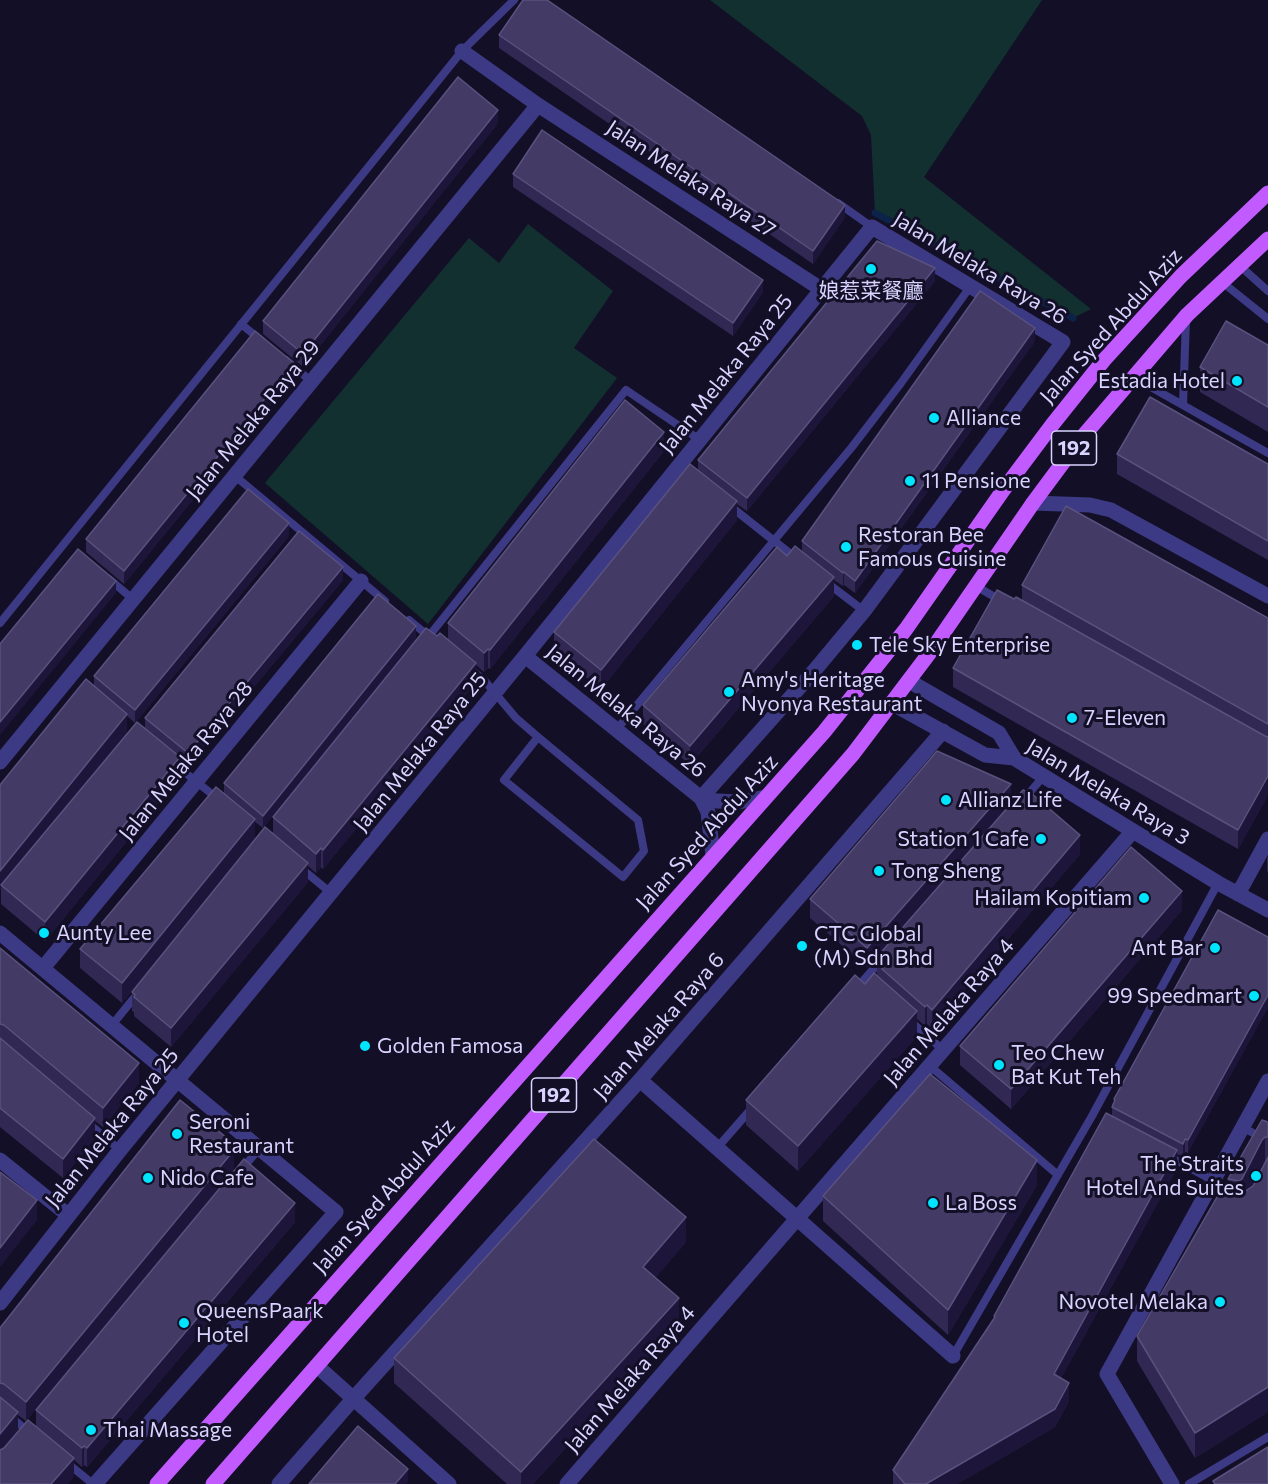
<!DOCTYPE html>
<html>
<head>
<meta charset="utf-8">
<style>
	body { margin:0 }
	canvas { display:block; background:#130f26 }
</style>
</head>
<body>
<canvas width="1268" height="1484"></canvas>
<script>
const ctx = document.querySelector('canvas').getContext('2d');
ctx.lineJoin = 'round';
function fill(path, color) { ctx.fillStyle = color; ctx.fill(path, 'evenodd'); }
const toPath = rows => new Path2D(rows.map(r => 'M' + r).join(''));
function trace(path, color, width, dash) { ctx.strokeStyle = color; ctx.lineWidth = width; ctx.lineCap = dash ? 'butt' : 'round'; ctx.setLineDash(dash || []); ctx.stroke(path); }
function write(font, color, halo, rows, align = 'center') {
  ctx.font = font + ' Commissioner,"Noto Sans SC",sans-serif'; ctx.lineWidth = 6; ctx.setLineDash([]); ctx.textBaseline = 'middle'; ctx.strokeStyle = halo; ctx.fillStyle = color; for (const [text, x, y, turn = 0] of rows) {
    ctx.save(); ctx.translate(x, y); ctx.rotate((+turn || 0) * Math.PI / 180); ctx.textAlign = isNaN(turn) ? turn : align; if (halo) ctx.strokeText(text, 0, 0); ctx.fillText(text, 0, 0); ctx.restore();
  }
}
fill(toPath([
	[710,0,1042,0,924,177,1091,309,1073,318,875,213,871,135,862,116],
	[528,224,613,291,574,348,617,378,428,624,265,483,469,238,499,263]
]), '#12302f');
trace(toPath([
	[875,213,1073,318]
]), '#0c2248', 7);
trace(toPath([
	[838,203,872,227],
	[1239,265,1268,291],
	[1222,282,1268,319],
	[241,324,262,341],
	[286,360,312,382],
	[1133,377,1268,453],
	[1183,405,1186,319],
	[235,476,385,601],
	[730,506,797,559],
	[109,579,134,600],
	[826,582,864,611],
	[976,586,1003,602],
	[409,620,432,639],
	[0,623,462,51,514,0],
	[425,641,626,390,700,440],
	[468,667,484,680,516,718,538,737,638,820,644,851,623,877,504,780,538,737],
	[617,729,852,447,901,383,970,287],
	[172,762,218,799],
	[1024,799,1043,777],
	[302,869,331,893],
	[855,990,884,957],
	[909,1020,943,1050],
	[112,1025,138,993],
	[930,1066,1058,1175],
	[88,1123,120,1150],
	[1242,1127,1268,1141],
	[717,1148,752,1108],
	[1168,1156,1212,1180],
	[242,1169,259,1149],
	[953,1356,1092,1116,1218,883],
	[0,1408,30,1433],
	[66,1462,93,1484],
	[1189,1484,1268,1437]
]), '#3d3a85', 8);
trace(toPath([
	[462,51,538,105,821,289],
	[1033,503,1090,505,1111,510,1268,596],
	[525,656,701,798,708,812,713,856],
	[909,681,999,733,1014,758],
	[891,703,985,755,1014,758,1218,883,1268,910],
	[0,762,538,105],
	[701,798,717,801,739,802,766,797],
	[1238,894,1268,839],
	[0,933,336,1212,95,1484],
	[43,968,361,581],
	[640,1080,953,1356],
	[0,1160,68,1215],
	[0,1303,120,1150,525,656,872,227,1063,342,864,611,814,671,701,798],
	[317,1366,449,1484],
	[279,1484,354,1398,640,1080,943,731],
	[567,1484,1133,831],
	[1172,1484,1107,1374,1268,1081]
]), '#3d3a85', 15);
trace(toPath([
	[157,1484,824,732,906,629,1004,489,1052,425,1104,360,1181,276,1268,193],
	[213,1484,853,754,931,651,1033,503,1079,441,1187,315,1268,239]
]), '#c25bff', 15);
fill(toPath([
	[499,35,845,217,813,264,499,48],
	[498,123,307,362,302,366,263,334,263,321],
	[513,174,763,292,733,336,513,187],
	[935,281,747,511,737,504,737,520,601,689,554,652,554,632,698,470,698,460],
	[1035,341,855,593,844,585,843,586,834,580,834,596,690,765,643,724,643,705,787,556,802,551,802,541],
	[1268,345,1268,432,1200,392,1200,367],
	[294,376,124,584,86,552,86,539],
	[664,451,490,669,488,668,484,672,476,665,476,682,323,869,321,867,316,873,308,866,308,882,171,1047,134,1016,134,1012,132,1011,132,992,273,834,273,817,437,636,448,639,448,623],
	[1117,454,1268,464,1268,560,1117,474],
	[289,536,135,723,127,716,127,733,100,766,145,728,145,718,343,580,188,766,180,760,180,776,45,941,1,904,1,888,0,890,0,785,94,686,94,676],
	[1022,585,1268,618,1268,795,1238,849,953,687,953,668,1014,599,1022,600],
	[416,639,263,828,255,822,255,838,122,1003,80,968,80,949,224,793,224,783],
	[1011,803,867,967,810,918,810,899],
	[1080,854,932,1029,927,1024,925,1026,917,1019,917,1036,798,1171,746,1125,746,1100,865,984,877,975,877,957],
	[1268,856,1268,872,1267,871,1267,858],
	[1182,910,1011,1109,960,1065,960,1046],
	[1218,910,1188,1153,1185,1152,1183,1157,1177,1154,1177,1168,1061,1378,1069,1401,1055,1427,957,1484,893,1484,893,1470,994,1319,994,1316,1112,1116,1112,1107,1114,1104,1114,1099],
	[0,948,139,1083,103,1127,95,1121,95,1138,63,1178,0,1127],
	[1268,1122,1268,1412,1195,1458,1137,1361,1137,1336,1228,1192,1228,1179],
	[1265,1163,1253,1186,1251,1187,1262,1165],
	[232,1149,234,1169,26,1421,18,1415,18,1431,4,1449,36,1427,36,1410,295,1222,87,1467,84,1465,82,1467,74,1460,74,1477,0,1484,0,1328],
	[1037,1185,948,1335,823,1221,823,1196],
	[686,1242,655,1278,679,1323,533,1484,507,1484,394,1383,394,1358]
]), '#312854');
fill(toPath([
	[498,110,498,123,307,362,302,366,302,353],
	[845,205,845,217,813,264,813,251],
	[935,268,935,281,747,511,747,498],
	[763,280,763,292,733,336,733,323],
	[1035,328,1035,341,855,593,855,581],
	[294,363,294,376,124,584,124,571],
	[664,432,664,451,490,669,490,650],
	[737,501,737,520,601,689,601,670],
	[289,523,289,536,135,723,135,710],
	[343,567,343,580,188,766,188,753],
	[844,572,844,585,843,586,843,573],
	[834,577,834,596,690,765,690,746],
	[116,581,116,593,0,735,0,722],
	[416,626,416,639,263,828,263,816],
	[488,649,488,668,484,672,484,653],
	[476,663,476,682,323,869,323,850],
	[127,714,127,733,3,886,1,885,1,888,0,890,0,871],
	[180,757,180,776,45,941,45,922],
	[1268,776,1268,795,1238,849,1238,830],
	[1011,784,1011,803,867,967,867,948],
	[255,819,255,838,122,1003,122,983],
	[1080,835,1080,854,932,1029,932,1010],
	[321,848,321,867,316,873,316,854],
	[308,863,308,882,171,1047,171,1028],
	[1182,891,1182,910,1011,1109,1011,1089],
	[1268,995,1268,1008,1188,1153,1188,1140],
	[927,1005,927,1024,925,1026,925,1007],
	[917,1011,917,1036,798,1171,798,1146],
	[139,1063,139,1083,103,1127,103,1108],
	[95,1118,95,1138,63,1178,63,1159],
	[1265,1137,1265,1162,1262,1165,1242,1204,1239,1206,1239,1181,1262,1140],
	[1185,1139,1185,1152,1183,1157,1183,1144],
	[232,1142,232,1152,234,1150,234,1169,26,1421,26,1402],
	[1177,1150,1177,1168,1054,1391,1054,1374],
	[1037,1160,1037,1185,948,1335,948,1310],
	[37,1200,37,1220,0,1267,0,1248],
	[295,1203,295,1222,87,1467,87,1448],
	[686,1217,686,1242,643,1292,643,1267],
	[679,1298,679,1323,533,1484,521,1484,521,1472],
	[1069,1383,1069,1401,1055,1427,957,1484,926,1484],
	[1268,1387,1268,1412,1195,1458,1195,1433],
	[18,1412,18,1431,0,1453,0,1434],
	[84,1446,84,1465,82,1467,82,1448],
	[74,1458,74,1477,68,1484,51,1484],
	[408,1469,408,1482,406,1484,395,1484]
]), '#1d163a');
const building = toPath([
	[523,0,547,0,845,205,813,251,499,35,523,0],
	[458,77,498,110,307,349,302,353,263,321,458,77],
	[542,130,763,280,733,323,513,174,542,130],
	[877,241,935,268,747,498,698,460,877,241],
	[980,291,1035,328,855,581,844,572,843,573,802,541,980,291],
	[1226,321,1268,345,1268,407,1200,367,1226,321],
	[255,331,294,363,124,571,86,539,255,331],
	[1150,397,1268,464,1268,541,1117,454,1150,397],
	[625,400,664,432,490,650,488,649,484,653,448,623,625,400],
	[690,464,737,501,601,670,554,632,690,464],
	[248,489,289,523,135,710,94,676,248,489],
	[1066,506,1268,618,1268,724,1022,585,1066,506],
	[299,531,343,567,188,753,145,718,299,531],
	[795,546,834,577,690,746,643,705,777,547,787,556,795,546],
	[78,549,116,581,0,722,0,644,78,549],
	[997,590,1014,599,1016,597,1265,736,1268,737,1268,776,1238,830,953,668,997,590],
	[378,594,416,626,263,816,224,783,378,594],
	[426,628,437,636,440,633,476,663,323,850,321,848,316,854,273,817,426,628],
	[86,679,127,714,0,871,0,785,86,679],
	[137,722,180,757,45,922,1,885,137,722],
	[937,751,1011,784,867,948,810,899,937,751],
	[216,787,255,819,122,983,80,949,216,787],
	[1023,790,1031,793,1080,835,932,1010,927,1005,925,1007,882,969,886,965,877,957,1023,790],
	[265,827,308,863,171,1028,134,997,135,995,132,992,265,827],
	[1131,847,1182,891,1011,1089,960,1046,1131,847],
	[1218,910,1268,937,1268,995,1188,1140,1185,1139,1183,1144,1112,1107,1115,1100,1114,1099,1218,910],
	[0,948,139,1063,103,1108,4,1025,0,1024,0,948],
	[874,973,917,1011,798,1146,746,1100,855,975,865,984,874,973],
	[0,1038,95,1118,63,1159,0,1108,0,1038],
	[930,1074,1037,1160,948,1310,823,1196,930,1074],
	[180,1100,232,1142,229,1146,234,1150,26,1402,4,1384,0,1383,0,1328,180,1100],
	[1106,1113,1177,1150,1054,1374,1069,1383,1055,1409,926,1484,905,1484,893,1470,995,1317,994,1316,1106,1113],
	[1262,1120,1268,1122,1268,1137,1265,1137,1262,1140,1242,1179,1239,1181,1228,1179,1262,1120],
	[594,1139,686,1217,643,1267,679,1298,521,1472,394,1358,594,1139],
	[1268,1157,1268,1387,1195,1433,1137,1336,1221,1190,1241,1194,1253,1186,1268,1157],
	[244,1159,295,1203,87,1448,84,1446,82,1448,36,1410,244,1159],
	[0,1172,37,1200,0,1248,0,1172],
	[0,1397,18,1412,0,1434,0,1397],
	[28,1420,74,1458,51,1484,0,1484,0,1450,4,1448,28,1420],
	[358,1426,408,1469,395,1484,309,1484,358,1426],
	[1268,1447,1268,1484,1215,1484,1213,1481,1268,1447]
]);
fill(building, '#433a66');
trace(building, '#5a527e', 1.5);
for (const [x, y, r, color] of [
	[871,269,6,"#00e5ff"],
	[1237,381,6,"#00e5ff"],
	[934,418,6,"#00e5ff"],
	[910,481,6,"#00e5ff"],
	[846,547,6,"#00e5ff"],
	[857,645,6,"#00e5ff"],
	[729,692,6,"#00e5ff"],
	[1072,718,6,"#00e5ff"],
	[946,800,6,"#00e5ff"],
	[1041,839,6,"#00e5ff"],
	[879,871,6,"#00e5ff"],
	[1144,898,6,"#00e5ff"],
	[44,933,6,"#00e5ff"],
	[802,946,6,"#00e5ff"],
	[1215,948,6,"#00e5ff"],
	[1254,996,6,"#00e5ff"],
	[365,1046,6,"#00e5ff"],
	[999,1065,6,"#00e5ff"],
	[177,1134,6,"#00e5ff"],
	[1256,1176,6,"#00e5ff"],
	[148,1178,6,"#00e5ff"],
	[933,1203,6,"#00e5ff"],
	[1220,1302,6,"#00e5ff"],
	[184,1323,6,"#00e5ff"],
	[91,1430,6,"#00e5ff"]
]) { const dot = new Path2D(); dot.arc(x, y, r, 0, 2 * Math.PI); ctx.fillStyle = color; ctx.fill(dot); trace(dot, '#130f26', 2); }
for (const [x, y, w] of [
	[1074,448,45],
	[554,1095,45]
]) { const box = new Path2D(); box.roundRect(x - w / 2, y - 17, w, 34, 4.5); ctx.fillStyle = '#130f26'; ctx.fill(box); trace(box, '#d9d4ff', 1.5); }
write('bold 20px', '#d9d4ff', null, [
	["192",1074,448],
	["192",554,1095]
]);
write('21px', '#d9d4ff', '#130f26', [
	["Jalan Melaka Raya 27",691,179,33],
	["Jalan Melaka Raya 26",980,268,31],
	["Jalan Syed Abdul Aziz",1111,326,-48],
	["Jalan Melaka Raya 25",726,374,-51],
	["Jalan Melaka Raya 29",253,420,-51],
	["Jalan Melaka Raya 26",626,711,39],
	["Jalan Melaka Raya 25",420,752,-51],
	["Jalan Melaka Raya 28",186,761,-51],
	["Jalan Melaka Raya 3",1108,792,31],
	["Jalan Syed Abdul Aziz",707,832,-48],
	["Jalan Melaka Raya 4",949,1012,-49],
	["Jalan Melaka Raya 6",659,1026,-49],
	["Jalan Melaka Raya 25",112,1128,-51],
	["Jalan Syed Abdul Aziz",384,1196,-48],
	["Jalan Melaka Raya 4",630,1379,-49]
]);
write('21px', '#d9d4ff', '#130f26', [
	["娘惹菜餐廳",871,291,"center"],
	["Estadia Hotel",1225,381,"right"],
	["Alliance",946,418],
	["11 Pensione",922,481],
	["Restoran Bee",858,535],
	["Famous Cuisine",858,559],
	["Tele Sky Enterprise",869,645],
	["Amy's Heritage",741,680],
	["Nyonya Restaurant",741,704],
	["7-Eleven",1084,718],
	["Allianz Life",958,800],
	["Station 1 Cafe",1029,839,"right"],
	["Tong Sheng",891,871],
	["Hailam Kopitiam",1132,898,"right"],
	["Aunty Lee",56,933],
	["CTC Global",814,934],
	["(M) Sdn Bhd",814,958],
	["Ant Bar",1203,948,"right"],
	["99 Speedmart",1242,996,"right"],
	["Golden Famosa",377,1046],
	["Teo Chew",1011,1053],
	["Bat Kut Teh",1011,1077],
	["Seroni",189,1122],
	["Restaurant",189,1146],
	["The Straits",1244,1164,"right"],
	["Hotel And Suites",1244,1188,"right"],
	["Nido Cafe",160,1178],
	["La Boss",945,1203],
	["Novotel Melaka",1208,1302,"right"],
	["QueensPaark",196,1311],
	["Hotel",196,1335],
	["Thai Massage",103,1430]
], 'left');
</script>
</body>
</html>
